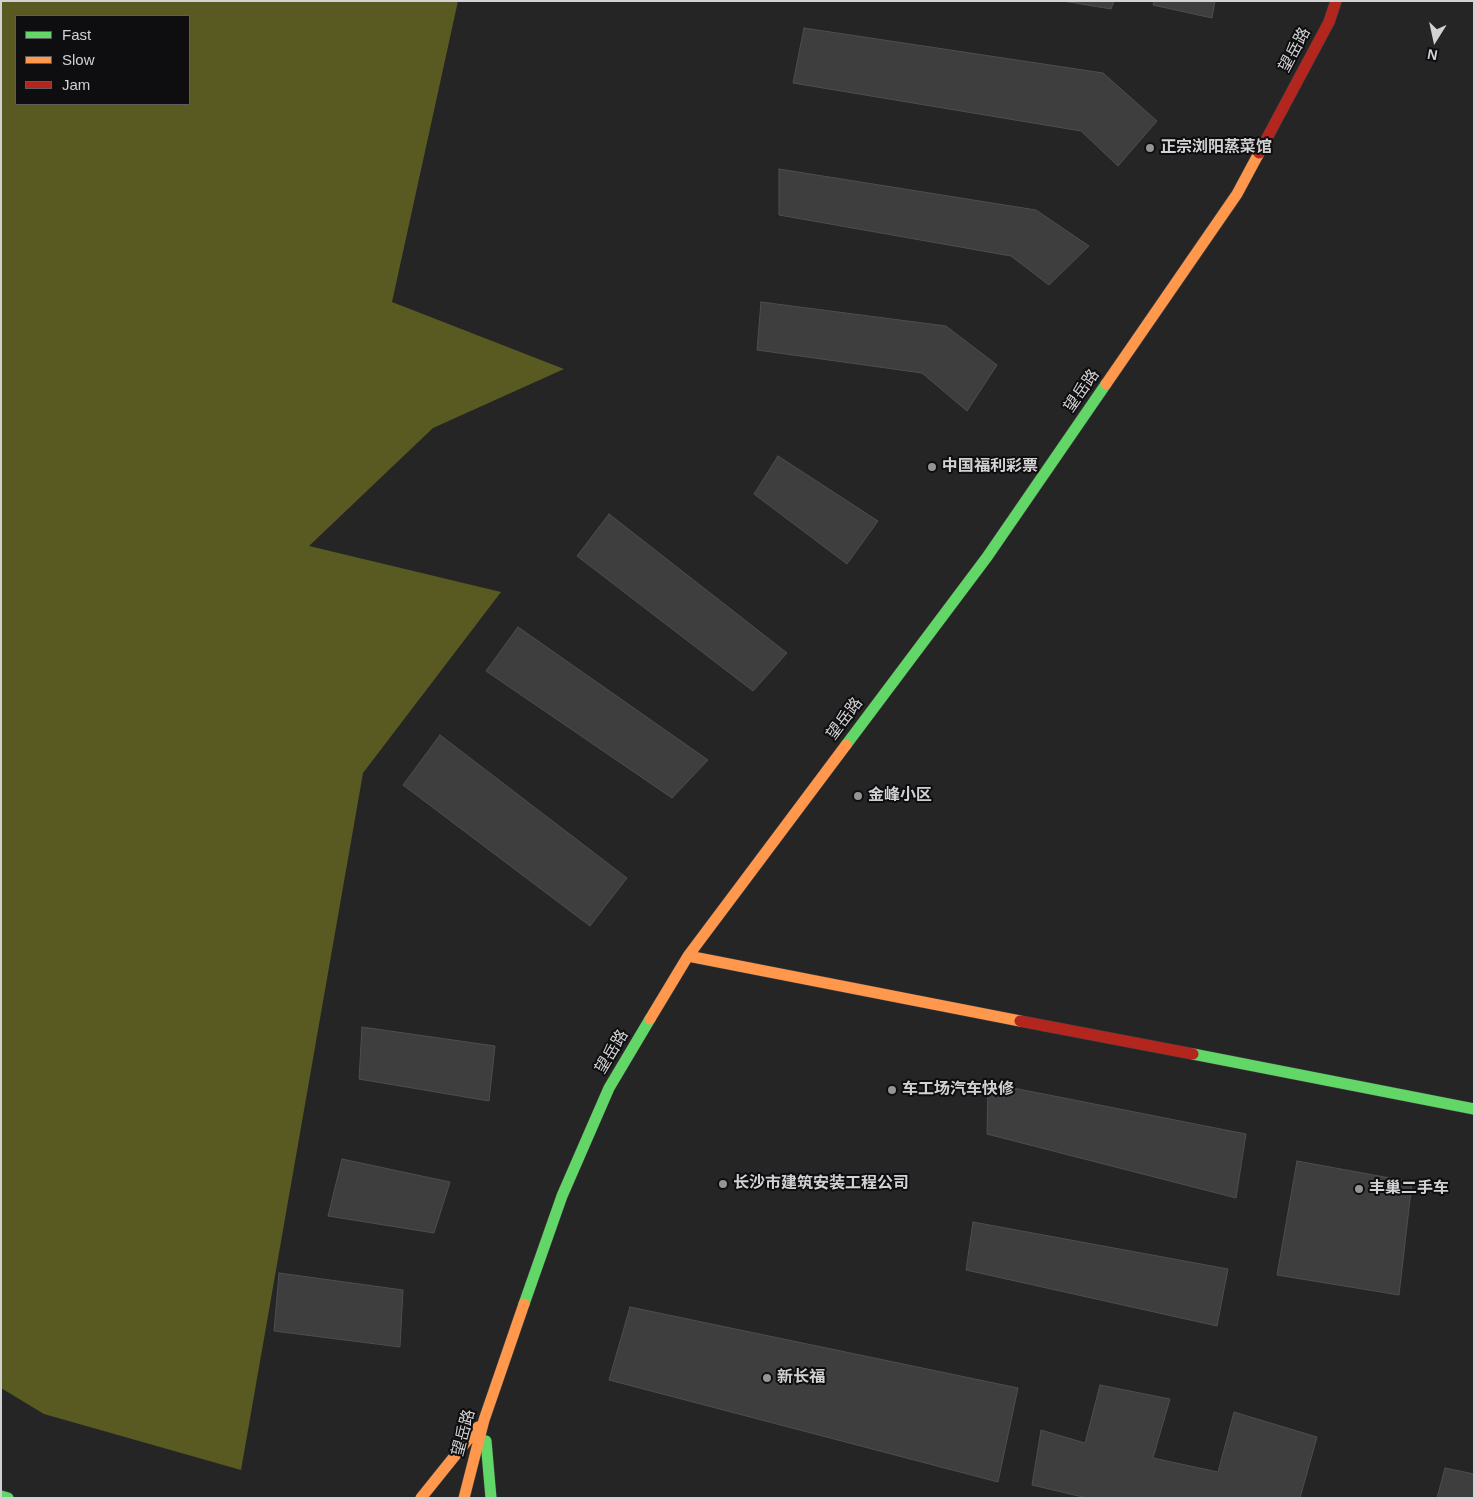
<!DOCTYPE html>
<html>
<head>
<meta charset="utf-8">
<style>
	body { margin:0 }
	#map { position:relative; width:1475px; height:1499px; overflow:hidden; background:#252526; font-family:Helvetica,sans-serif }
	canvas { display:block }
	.frame { position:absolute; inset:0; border:2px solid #d2d1d3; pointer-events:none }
	.legend { position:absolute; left:15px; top:15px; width:175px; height:90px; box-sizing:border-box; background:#0e0d0f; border:1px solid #5c5b5d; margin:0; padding:6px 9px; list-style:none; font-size:15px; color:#d2d1d3 }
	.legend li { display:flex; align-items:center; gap:10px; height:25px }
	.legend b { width:25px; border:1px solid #5c5b5d }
	.north { position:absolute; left:1410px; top:15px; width:50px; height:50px; -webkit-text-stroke:4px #0e0d0f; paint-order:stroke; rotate:190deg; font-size:14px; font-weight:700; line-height:20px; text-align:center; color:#d2d1d3 }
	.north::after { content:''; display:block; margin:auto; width:18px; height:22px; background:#d2d1d3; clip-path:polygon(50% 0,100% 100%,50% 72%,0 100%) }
</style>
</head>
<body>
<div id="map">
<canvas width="1475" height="1499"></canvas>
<div class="frame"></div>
<ul class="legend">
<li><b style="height:6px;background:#63d668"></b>Fast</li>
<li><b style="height:6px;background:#ff974d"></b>Slow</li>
<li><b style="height:6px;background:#b3261e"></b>Jam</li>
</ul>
<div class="north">N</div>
</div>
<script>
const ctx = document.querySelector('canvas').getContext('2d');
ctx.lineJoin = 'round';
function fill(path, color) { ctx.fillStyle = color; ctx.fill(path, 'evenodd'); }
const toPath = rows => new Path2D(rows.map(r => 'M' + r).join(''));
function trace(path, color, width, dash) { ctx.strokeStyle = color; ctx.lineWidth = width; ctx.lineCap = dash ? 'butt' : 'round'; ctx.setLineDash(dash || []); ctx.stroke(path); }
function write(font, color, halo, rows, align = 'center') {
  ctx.font = font + ' Helvetica,"Noto Sans SC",sans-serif'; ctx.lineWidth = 4; ctx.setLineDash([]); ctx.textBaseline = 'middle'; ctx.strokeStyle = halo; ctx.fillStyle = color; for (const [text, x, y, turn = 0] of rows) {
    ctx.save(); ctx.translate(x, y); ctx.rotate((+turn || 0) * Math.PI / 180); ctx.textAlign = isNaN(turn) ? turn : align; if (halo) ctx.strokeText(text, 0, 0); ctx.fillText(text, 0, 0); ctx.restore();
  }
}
fill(toPath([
	[1,1,458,1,392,302,564,369,433,428,309,546,501,592,363,773,241,1470,44,1414,1,1388],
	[16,16,189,16,189,104,16,104]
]), '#595a22');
const building = toPath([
	[1063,1,1114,1,1111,9,1063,1],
	[1154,1,1215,1,1212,18,1153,5,1154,1],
	[804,28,1103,73,1157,121,1118,166,1081,131,793,83,804,28],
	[779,169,1036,210,1089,246,1049,285,1011,256,779,215,779,169],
	[761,302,946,326,997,365,967,411,922,373,757,350,761,302],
	[778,456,878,521,847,564,754,494,778,456],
	[609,514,787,653,753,691,577,556,609,514],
	[518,627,708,760,672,798,486,671,518,627],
	[440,735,627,878,590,926,403,785,440,735],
	[362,1027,495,1046,489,1101,359,1079,362,1027],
	[988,1083,1246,1134,1236,1198,987,1134,988,1083],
	[342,1159,450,1182,434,1233,328,1216,342,1159],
	[1297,1161,1412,1182,1399,1295,1277,1275,1297,1161],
	[973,1222,1228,1269,1217,1326,966,1270,973,1222],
	[279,1273,403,1290,400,1347,274,1331,279,1273],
	[630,1307,1018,1388,998,1482,609,1380,630,1307],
	[1100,1385,1170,1399,1153,1458,1218,1472,1234,1412,1317,1437,1300,1498,1087,1498,1032,1485,1041,1430,1085,1443,1100,1385],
	[1445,1468,1474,1474,1474,1498,1437,1498,1445,1468]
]);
fill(building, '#3e3e3e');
trace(building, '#4e4d4f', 1);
const fast = toPath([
	[846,745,987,557,1106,384],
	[1193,1054,1474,1109],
	[524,1304,562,1196,609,1088,650,1019],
	[486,1441,491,1498],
	[1,1496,8,1498]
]);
const slow = toPath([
	[1106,384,1237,194,1259,153],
	[688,956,1020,1021],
	[650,1019,688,956,846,745],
	[421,1498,478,1427],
	[464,1498,484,1420,524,1304]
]);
const jam = toPath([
	[1259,153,1329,22,1336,1],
	[1020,1021,1193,1054]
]);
trace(fast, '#414142', 12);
trace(slow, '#414142', 12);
trace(jam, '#414142', 12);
trace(fast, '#63d668', 11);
trace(slow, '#ff974d', 11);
trace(jam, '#b3261e', 11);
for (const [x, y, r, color] of [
	[1150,148,5,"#959596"],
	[932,467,5,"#959596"],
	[858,796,5,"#959596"],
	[892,1090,5,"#959596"],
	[723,1184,5,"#959596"],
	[1359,1189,5,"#959596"],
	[767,1378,5,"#959596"]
]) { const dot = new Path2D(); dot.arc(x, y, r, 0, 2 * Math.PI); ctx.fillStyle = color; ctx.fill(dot); trace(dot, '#0e0d0f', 2); }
write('16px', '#d2d1d3', '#0e0d0f', [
	["望岳路",1295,50,-62],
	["望岳路",1082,391,-55],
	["望岳路",845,719,-53],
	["望岳路",612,1052,-59],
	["望岳路",464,1433,-75]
]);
write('bold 16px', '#d2d1d3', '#0e0d0f', [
	["正宗浏阳蒸菜馆",1160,148],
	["中国福利彩票",942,467],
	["金峰小区",868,796],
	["车工场汽车快修",902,1090],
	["长沙市建筑安装工程公司",733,1184],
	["丰巢二手车",1369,1189],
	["新长福",777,1378]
], 'left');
</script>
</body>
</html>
